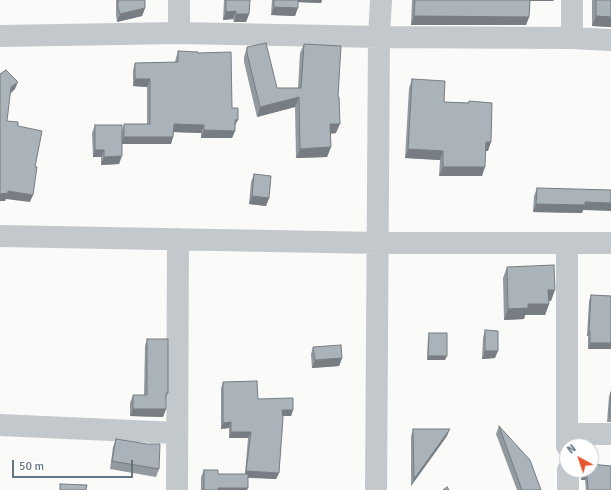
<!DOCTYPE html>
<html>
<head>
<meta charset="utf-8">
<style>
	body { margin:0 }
	#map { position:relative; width:611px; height:490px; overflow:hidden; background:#fafaf8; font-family:Signika,sans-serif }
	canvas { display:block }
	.north { position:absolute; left:559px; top:438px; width:40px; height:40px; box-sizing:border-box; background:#fff; border:1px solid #c1c8cd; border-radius:50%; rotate:320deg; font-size:11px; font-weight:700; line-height:16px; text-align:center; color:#657683 }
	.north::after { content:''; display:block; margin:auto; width:14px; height:18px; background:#e4572e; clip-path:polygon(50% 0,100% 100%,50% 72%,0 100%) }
	.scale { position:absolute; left:12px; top:460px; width:121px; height:18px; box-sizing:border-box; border:2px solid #657683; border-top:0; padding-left:5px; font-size:12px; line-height:14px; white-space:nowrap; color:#657683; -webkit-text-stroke:3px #fff; paint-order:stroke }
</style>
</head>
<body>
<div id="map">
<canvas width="611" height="490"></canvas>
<div class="north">N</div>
<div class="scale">50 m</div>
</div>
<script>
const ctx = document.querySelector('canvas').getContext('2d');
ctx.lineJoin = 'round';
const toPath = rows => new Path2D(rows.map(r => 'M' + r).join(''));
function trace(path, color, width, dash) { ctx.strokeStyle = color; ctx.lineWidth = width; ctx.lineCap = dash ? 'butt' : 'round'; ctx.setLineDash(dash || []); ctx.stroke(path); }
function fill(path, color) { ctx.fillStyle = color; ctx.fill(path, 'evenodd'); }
trace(toPath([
	[179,33,179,0],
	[0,36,179,33,379,37,572,38,611,40],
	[572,38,572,0],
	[0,236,378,243,611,243],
	[567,243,567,446],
	[0,425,177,433],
	[567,434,611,434],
	[568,470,568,490],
	[177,490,178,239],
	[376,490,379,37,381,0]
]), '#c3c8cc', 22);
fill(toPath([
	[116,0,145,0,145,8,142,16,117,22,116,15],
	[224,0,250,0,249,14,246,22,234,22,233,19,223,20],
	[272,0,322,0,321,3,298,2,295,16,271,15],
	[412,0,554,0,553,1,530,1,529,17,526,25,411,25],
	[592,0,611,0,611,27,592,26],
	[304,44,336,133,330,134,331,147,327,157,296,158,295,107,257,117,244,62,244,57,247,47,277,88,298,88,300,53],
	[178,51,198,53,232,108,238,120,235,126,235,131,232,138,201,138,201,133,174,132,173,137,171,144,122,144,119,164,101,165,101,157,93,157,92,133,95,125,122,131,124,124,147,124,147,87,133,86,133,70,135,63,175,62,176,58],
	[412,79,444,102,468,103,469,101,488,151,485,151,482,176,439,176,440,160,405,158,409,88],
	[254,174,269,198,266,206,249,204,251,182],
	[537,188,583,210,582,213,533,212,534,196],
	[507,267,551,301,548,301,549,304,545,315,525,315,524,319,504,320,503,278],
	[591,295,611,296,611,349,588,349,588,336,587,336,589,301],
	[485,330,495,358,482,359,483,338],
	[429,333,445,360,427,360,428,337],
	[147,339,168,393,166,398,166,409,163,417,130,416,130,403,133,395,144,395,145,346],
	[313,347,342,358,339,366,312,368,311,354],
	[223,382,258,399,293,410,291,416,283,416,279,473,276,479,248,478,247,490,201,490,201,477,204,470,218,474,245,474,248,438,229,438,229,428,221,429,221,388],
	[611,392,611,422,607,422,609,396],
	[499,426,541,490,517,490,496,434],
	[413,429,447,436,411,486,411,437],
	[116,439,159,469,156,477,110,469,113,447],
	[582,470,591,470,611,490,586,490,585,480,581,480]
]), '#929a9f');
fill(toPath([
	[296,0,322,0,321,3,295,2],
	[527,0,554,0,553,1,527,1],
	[274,7,298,8,295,16,271,15],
	[145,8,142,16,117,22,120,14],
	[236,11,233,19,223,20,226,12],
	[236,14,249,14,246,22,234,22],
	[414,16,529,17,526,25,411,25],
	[596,16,611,17,611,27,592,26],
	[135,79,150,79,147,87,133,86],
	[18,82,15,89,9,95,11,87],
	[299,97,295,107,257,117,260,107],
	[174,124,204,125,201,133,171,132],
	[330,124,340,124,336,133,326,134],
	[204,130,235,131,232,138,201,138],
	[124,137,173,137,171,144,121,144],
	[486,142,491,142,488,151,482,151],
	[331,147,327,157,296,158,300,149],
	[408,149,443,151,440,160,405,158],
	[95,150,104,150,101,157,93,157],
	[122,156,119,164,101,165,104,157],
	[443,167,485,167,482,176,439,176],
	[8,191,33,195,30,202,6,199,5,201,0,201,0,194],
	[252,196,269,198,266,206,249,204],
	[585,202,611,203,611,211,583,210,582,213,533,212,536,204],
	[548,290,555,290,551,301,544,301],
	[528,304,549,304,545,315,525,315,524,319,504,320,508,309],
	[589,331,590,331,588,336,587,336],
	[590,343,611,343,611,349,588,349],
	[485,351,498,351,495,358,482,359],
	[428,356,447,356,445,360,427,360],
	[342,358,339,366,312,368,315,360],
	[133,409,166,409,163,417,130,416],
	[282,410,293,410,291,416,280,416],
	[231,422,229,428,221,429,223,423],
	[450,429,447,436,411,486,414,479],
	[231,432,251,432,248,438,229,438],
	[246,471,279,473,276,479,244,477],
	[583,475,587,475,585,480,581,480],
	[218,488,248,488,247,490,218,490]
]), '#777d82');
const building = toPath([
	[118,0,145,0,145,8,120,14,118,7,118,0],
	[226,0,250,0,249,14,236,14,236,11,226,12,226,0],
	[274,0,298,0,298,8,274,7,274,0],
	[415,0,530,0,529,17,414,16,415,0],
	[596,0,611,0,611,17,596,16,596,0],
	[266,43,277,88,301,88,304,44,341,46,338,97,339,97,340,124,330,124,331,147,300,149,299,97,260,107,247,53,247,47,266,43],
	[178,51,198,52,198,53,231,52,232,108,238,108,238,120,235,120,235,131,204,130,204,125,174,124,173,137,124,137,124,124,150,124,150,79,135,79,135,63,178,62,178,51],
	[6,70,18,82,11,87,7,121,18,122,18,126,42,131,35,167,37,167,33,195,8,191,8,193,0,194,0,74,6,70],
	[412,79,445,81,444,102,469,103,469,101,492,103,491,142,486,142,485,167,443,167,443,151,408,149,412,79],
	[95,125,122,125,122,156,104,157,104,150,95,150,95,125],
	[254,174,271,176,269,198,252,196,254,174],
	[537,188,611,190,611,203,585,202,585,205,536,204,537,188],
	[554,265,555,290,548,290,549,304,528,304,528,308,508,309,507,267,554,265],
	[591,295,611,296,611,343,590,343,590,331,589,331,591,295],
	[485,330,498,331,498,351,485,351,485,330],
	[429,333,447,333,447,356,428,356,429,333],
	[147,339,168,339,168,393,166,393,166,409,133,409,133,395,147,395,147,339],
	[341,345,342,358,315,360,313,347,341,345],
	[257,381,258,399,293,398,293,410,282,410,283,418,279,473,246,471,251,432,231,432,231,422,223,423,223,382,257,381],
	[611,392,611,418,609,418,611,392],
	[499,426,530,460,541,490,522,490,499,426],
	[413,429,450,429,414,479,413,429],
	[116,439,147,444,160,444,159,469,112,461,116,439],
	[591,464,611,466,611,490,588,490,587,475,583,475,583,470,591,470,591,464],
	[204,470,218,470,218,474,248,474,248,488,218,488,218,490,204,490,204,470],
	[60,484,87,485,86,490,60,490,60,484],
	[447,487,449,490,443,490,447,487]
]);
fill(building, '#aab3b9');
trace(building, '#777d82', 1);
</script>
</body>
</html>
